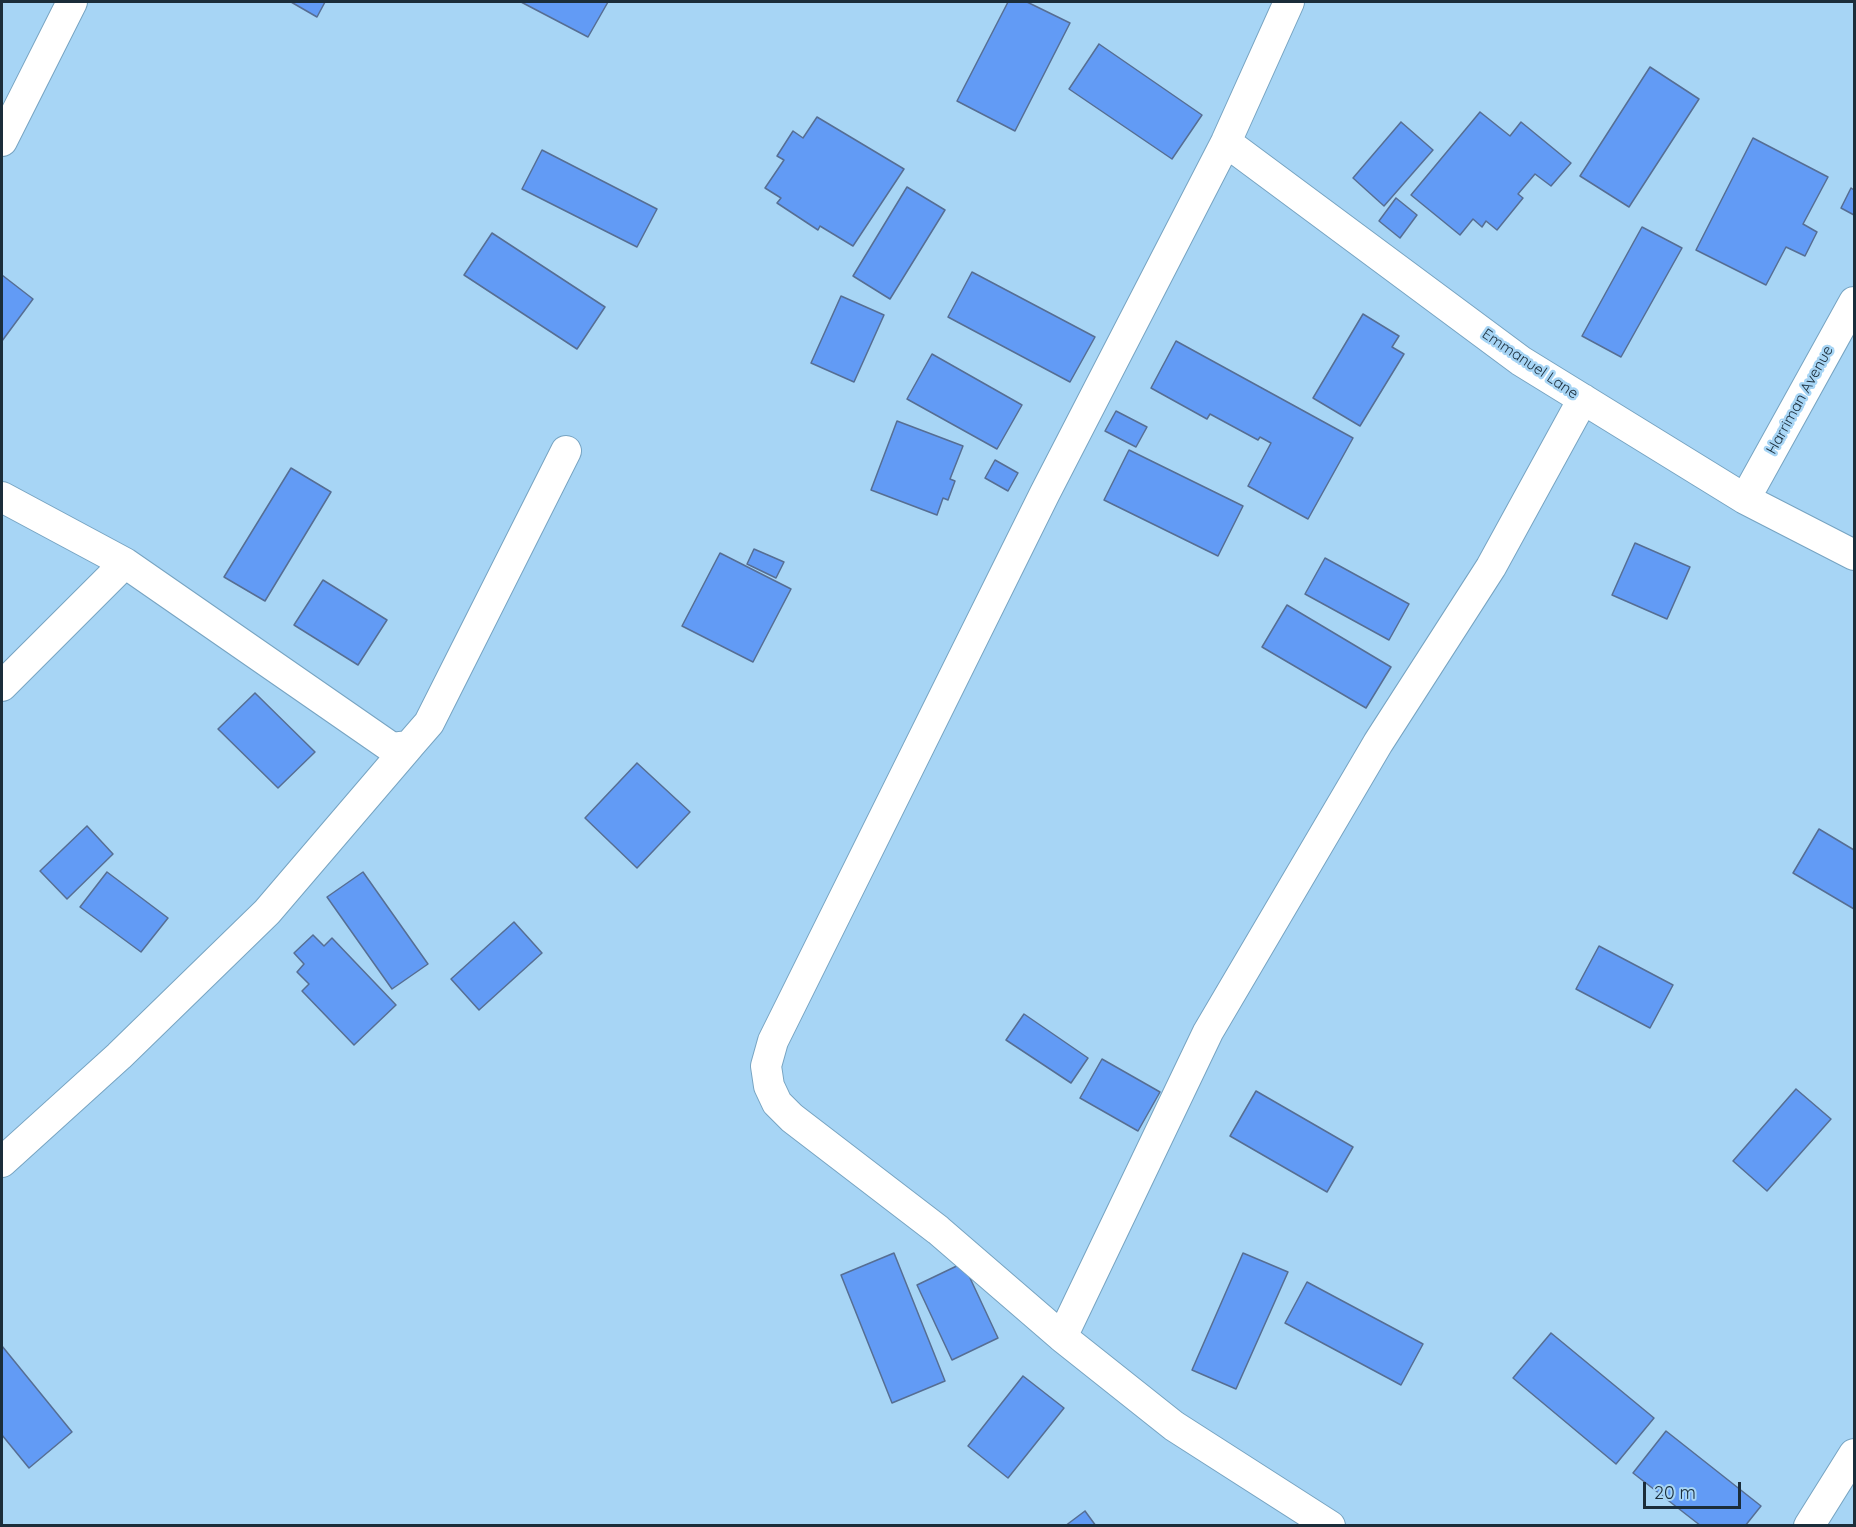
<!DOCTYPE html>
<html>
<head>
<meta charset="utf-8">
<style>
	body { margin:0 }
	#map { position:relative; width:1856px; height:1527px; overflow:hidden; background:#a7d5f5; font-family:Quicksand,sans-serif }
	canvas { display:block }
	.frame { position:absolute; inset:0; border:3px solid #1b2d3a; pointer-events:none }
	.scale { position:absolute; left:1643px; top:1482px; width:98px; height:27px; box-sizing:border-box; border:3px solid #1b2d3a; border-top:0; padding-left:8px; font-size:18px; line-height:21px; white-space:nowrap; color:#1b2d3a; -webkit-text-stroke:4px #a7d5f5; paint-order:stroke }
</style>
</head>
<body>
<div id="map">
<canvas width="1856" height="1527"></canvas>
<div class="frame"></div>
<div class="scale">20 m</div>
</div>
<script>
const ctx = document.querySelector('canvas').getContext('2d');
ctx.lineJoin = 'round';
function fill(path, color) { ctx.fillStyle = color; ctx.fill(path, 'evenodd'); }
const toPath = rows => new Path2D(rows.map(r => 'M' + r).join(''));
function trace(path, color, width, dash) { ctx.strokeStyle = color; ctx.lineWidth = width; ctx.lineCap = dash ? 'butt' : 'round'; ctx.setLineDash(dash || []); ctx.stroke(path); }
function write(font, color, halo, rows, align = 'center') {
  ctx.font = font + ' Quicksand,sans-serif'; ctx.lineWidth = 5; ctx.setLineDash([]); ctx.textBaseline = 'middle'; ctx.strokeStyle = halo; ctx.fillStyle = color; for (const [text, x, y, turn = 0] of rows) {
    ctx.save(); ctx.translate(x, y); ctx.rotate((+turn || 0) * Math.PI / 180); ctx.textAlign = isNaN(turn) ? turn : align; if (halo) ctx.strokeText(text, 0, 0); ctx.fillText(text, 0, 0); ctx.restore();
  }
}
const building = toPath([
	[291,2,325,2,317,17,291,2],
	[521,2,608,2,588,37,521,2],
	[1008,2,1027,2,1070,23,1015,131,957,101,1008,2],
	[1099,44,1202,115,1172,159,1069,89,1099,44],
	[1650,67,1699,99,1629,207,1580,176,1650,67],
	[1480,112,1510,136,1521,122,1571,163,1551,186,1535,174,1518,194,1523,198,1497,230,1486,221,1482,227,1473,219,1460,235,1411,195,1480,112],
	[817,117,904,169,853,246,820,226,818,230,777,203,781,198,765,188,784,160,777,156,793,131,803,138,817,117],
	[1401,122,1433,150,1384,206,1353,178,1401,122],
	[1753,138,1828,177,1803,224,1817,232,1805,256,1786,247,1766,285,1696,250,1753,138],
	[542,150,657,209,637,247,522,189,542,150],
	[907,187,945,210,890,299,853,276,907,187],
	[1851,188,1854,190,1854,215,1841,208,1851,188],
	[1396,198,1417,215,1400,238,1379,221,1396,198],
	[1642,227,1682,248,1621,357,1582,336,1642,227],
	[492,233,605,307,577,349,464,275,492,233],
	[972,272,1095,337,1070,382,948,317,972,272],
	[2,275,33,299,2,341,2,275],
	[841,296,884,315,854,382,811,363,841,296],
	[1363,314,1399,336,1392,347,1404,354,1360,426,1313,398,1363,314],
	[1176,341,1353,438,1308,519,1248,486,1271,443,1260,437,1258,440,1210,414,1207,419,1151,388,1176,341],
	[932,354,1022,405,997,449,907,399,932,354],
	[1116,411,1147,427,1136,447,1105,431,1116,411],
	[897,421,963,446,950,479,955,481,948,500,943,498,937,515,871,490,897,421],
	[1129,450,1243,506,1218,556,1104,500,1129,450],
	[995,460,1018,473,1008,491,985,478,995,460],
	[291,468,331,492,265,601,224,577,291,468],
	[1635,543,1690,567,1667,619,1612,595,1635,543],
	[754,549,784,562,776,578,747,564,754,549],
	[720,553,791,589,753,662,682,626,720,553],
	[1325,558,1409,604,1389,640,1305,594,1325,558],
	[323,580,387,620,358,665,294,625,323,580],
	[1287,605,1391,667,1366,708,1262,647,1287,605],
	[255,693,315,752,278,788,218,729,255,693],
	[637,763,690,812,637,868,585,818,637,763],
	[87,826,113,854,67,899,40,871,87,826],
	[1819,829,1854,850,1854,909,1793,873,1819,829],
	[107,872,168,918,141,952,80,907,107,872],
	[363,872,428,964,392,989,327,897,363,872],
	[514,922,542,953,479,1010,451,979,514,922],
	[313,935,324,946,332,938,396,1005,354,1045,302,991,309,984,297,972,304,964,294,953,313,935],
	[1599,946,1673,985,1650,1028,1576,989,1599,946],
	[1024,1014,1088,1058,1071,1083,1006,1040,1024,1014],
	[1102,1059,1160,1092,1138,1131,1080,1098,1102,1059],
	[1796,1089,1831,1119,1767,1191,1733,1161,1796,1089],
	[1256,1091,1353,1147,1327,1192,1230,1136,1256,1091],
	[894,1253,945,1381,892,1403,841,1275,894,1253],
	[1243,1253,1288,1272,1236,1389,1192,1370,1243,1253],
	[963,1263,998,1338,952,1360,917,1285,963,1263],
	[1307,1282,1423,1344,1401,1385,1285,1323,1307,1282],
	[1551,1333,1654,1418,1616,1464,1513,1378,1551,1333],
	[2,1346,72,1432,29,1468,2,1435,2,1346],
	[1023,1376,1064,1408,1008,1478,968,1446,1023,1376],
	[1666,1431,1761,1506,1745,1526,1701,1526,1633,1473,1666,1431],
	[1085,1511,1096,1526,1065,1526,1085,1511]
]);
fill(building, '#629bf5');
trace(building, '#566e93', 1.5);
const street = toPath([
	[1289,2,1226,142,1045,493,773,1041,766,1066,769,1086,777,1103,792,1118,938,1230,1062,1337,1174,1426,1330,1526],
	[2,141,72,2],
	[1226,142,1521,361,1745,499,1854,555],
	[2,497,125,563,392,748,409,746,429,723,566,451],
	[1745,499,1854,302],
	[2,686,125,563],
	[2,1162,119,1056,267,912,409,746],
	[1062,1337,1208,1032,1378,743,1491,567,1583,399],
	[1809,1526,1854,1454]
]);
trace(street, '#77a4c2', 32);
trace(street, '#fff', 30);
write('15px', '#1b2d3a', '#a7d5f5', [
	["Emmanuel Lane",1530,364,34],
	["Harriman Avenue",1800,400,-61]
]);
</script>
</body>
</html>
